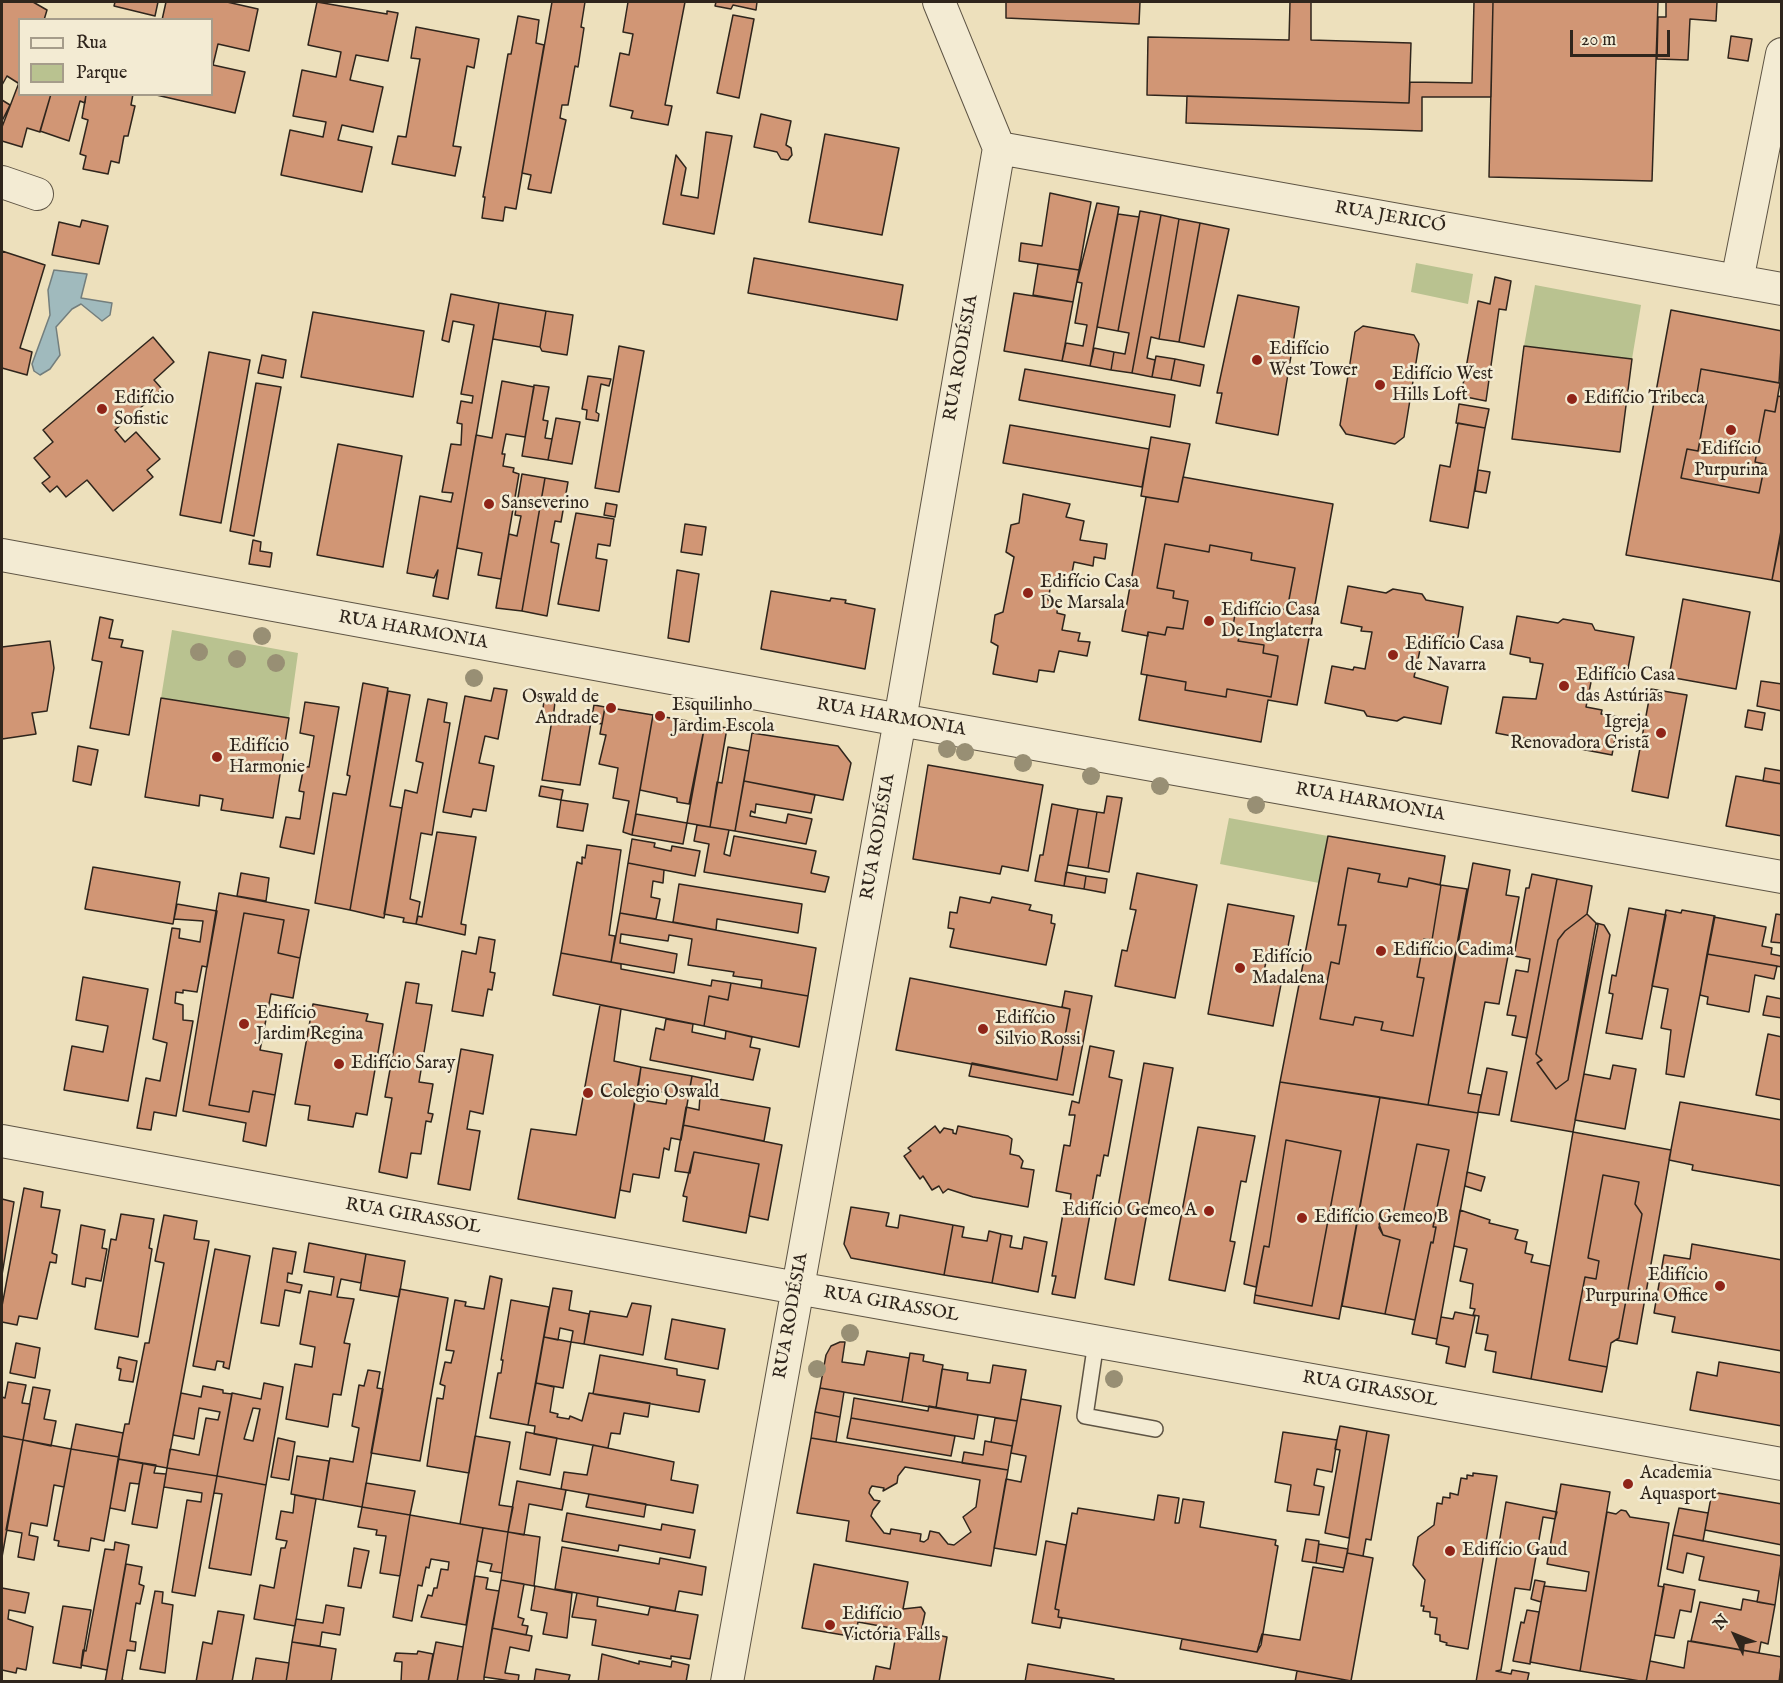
<!DOCTYPE html>
<html>
<head>
<meta charset="utf-8">
<style>
	body { margin:0 }
	#map { position:relative; width:1783px; height:1683px; overflow:hidden; background:#ede0bc; font-family:"IM FELL English",serif }
	canvas { display:block }
	.frame { position:absolute; inset:0; border:3px solid #2f251c; pointer-events:none }
	.legend { position:absolute; left:18px; top:18px; width:195px; height:78px; box-sizing:border-box; background:#f3ebd3; border:2px solid #a59c8a; margin:0; padding:8px 10px; list-style:none; font-size:18px; color:#2f251c }
	.legend li { display:flex; align-items:center; gap:12px; height:30px }
	.legend b { width:30px; border:2px solid #a59c8a }
	.north { position:absolute; left:1705px; top:1605px; width:60px; height:60px; -webkit-text-stroke:4px #f3ebd3; paint-order:stroke; rotate:313deg; font-size:16px; font-weight:700; line-height:24px; text-align:center; color:#2f251c }
	.north::after { content:''; display:block; margin:auto; width:21px; height:27px; background:#2f251c; clip-path:polygon(50% 0,100% 100%,50% 72%,0 100%) }
	.scale { position:absolute; left:1570px; top:30px; width:100px; height:27px; box-sizing:border-box; border:3px solid #2f251c; border-top:0; padding-left:8px; font-size:18px; line-height:21px; white-space:nowrap; color:#2f251c; -webkit-text-stroke:4px #f3ebd3; paint-order:stroke }
</style>
</head>
<body>
<div id="map">
<canvas width="1783" height="1683"></canvas>
<div class="frame"></div>
<ul class="legend">
<li><b style="height:8px;background:#f3ebd3"></b>Rua</li>
<li><b style="height:16px;background:#b9c290"></b>Parque</li>
</ul>
<div class="north">N</div>
<div class="scale">20 m</div>
</div>
<script>
const ctx = document.querySelector('canvas').getContext('2d');
ctx.lineJoin = 'round';
function fill(path, color) { ctx.fillStyle = color; ctx.fill(path, 'evenodd'); }
const toPath = rows => new Path2D(rows.map(r => 'M' + r).join(''));
function trace(path, color, width, dash) { ctx.strokeStyle = color; ctx.lineWidth = width; ctx.lineCap = dash ? 'butt' : 'round'; ctx.setLineDash(dash || []); ctx.stroke(path); }
function write(font, color, halo, rows, align = 'center') {
  ctx.font = font + ' "IM FELL English",serif'; ctx.lineWidth = 5; ctx.setLineDash([]); ctx.textBaseline = 'middle'; ctx.strokeStyle = halo; ctx.fillStyle = color; for (const [text, x, y, turn = 0] of rows) {
    ctx.save(); ctx.translate(x, y); ctx.rotate((+turn || 0) * Math.PI / 180); ctx.textAlign = isNaN(turn) ? turn : align; if (halo) ctx.strokeText(text, 0, 0); ctx.fillText(text, 0, 0); ctx.restore();
  }
}
fill(toPath([
	[1416,263,1473,274,1468,304,1411,292],
	[1535,285,1641,305,1632,359,1524,346],
	[172,630,298,653,289,718,161,698],
	[1229,818,1328,836,1319,883,1220,864]
]), '#b9c290');
const water = toPath([
	[54,270,87,274,81,298,112,303,110,315,102,321,81,304,72,309,56,327,60,355,50,369,40,375,34,371,32,364,50,315,48,290,54,270]
]);
fill(water, '#a0babd');
trace(water, '#737e7d', 1.5);
const building = toPath([
	[2,2,33,2,47,10,44,20,20,20,20,80,18,83,7,76,2,85,2,2],
	[115,2,158,2,155,16,114,6,115,2],
	[166,2,227,2,258,9,249,51,218,44,213,65,245,72,235,113,152,94,212,94,212,20,162,20,166,2],
	[317,2,387,14,387,11,398,13,388,61,356,55,350,80,383,87,373,132,342,125,338,140,372,147,362,192,281,175,290,130,323,137,326,122,293,116,302,70,336,77,341,52,308,45,317,2],
	[552,2,585,2,581,27,584,28,578,67,575,66,568,105,562,105,560,118,566,120,551,193,528,189,531,175,522,173,552,2],
	[628,2,685,2,665,105,672,106,668,125,631,118,633,111,610,106,620,53,629,55,633,34,623,32,628,2],
	[716,2,757,2,756,10,733,5,731,9,715,6,716,2],
	[1006,2,1140,2,1139,24,1006,18,1006,2],
	[1290,2,1311,2,1311,40,1411,43,1409,103,1147,95,1148,37,1289,40,1290,2],
	[1474,2,1493,2,1491,97,1422,97,1422,131,1186,123,1187,96,1409,103,1410,82,1472,83,1474,2],
	[1493,2,1658,2,1652,181,1489,177,1493,2],
	[1666,2,1717,2,1716,21,1690,19,1688,60,1657,59,1658,17,1666,17,1666,2],
	[733,15,754,19,739,98,717,93,733,15],
	[518,16,539,20,536,43,544,45,516,209,505,207,503,221,482,218,485,197,483,197,508,54,511,54,518,16],
	[416,27,479,39,474,68,467,66,453,146,461,147,455,176,392,164,398,136,406,137,420,59,411,58,416,27],
	[1731,36,1752,39,1748,61,1728,58,1731,36],
	[20,80,20,94,51,94,40,132,27,128,22,147,2,141,2,127,20,80],
	[51,94,86,94,85,103,80,101,69,141,40,131,51,94],
	[92,94,133,94,131,105,135,106,128,136,124,136,119,163,111,161,108,174,83,169,86,156,80,154,88,120,82,118,86,95,92,94],
	[2,100,10,105,2,121,2,100],
	[761,114,791,121,786,145,791,148,792,155,788,160,781,159,777,152,754,147,761,114],
	[706,132,732,136,714,234,663,224,676,155,686,168,681,195,698,198,706,132],
	[825,134,899,148,882,235,809,222,825,134],
	[1050,193,1091,202,1079,270,1019,261,1021,243,1042,246,1050,193],
	[1097,203,1119,207,1090,366,1062,361,1066,343,1083,346,1087,325,1075,323,1082,283,1077,282,1097,203],
	[1140,211,1161,215,1132,373,1111,370,1114,352,1125,354,1129,333,1118,331,1140,211],
	[1118,214,1139,217,1118,331,1097,327,1118,214],
	[1161,215,1179,219,1159,339,1151,337,1147,358,1155,360,1152,377,1132,373,1161,215],
	[1179,219,1200,223,1179,342,1159,339,1179,219],
	[82,220,108,226,99,264,52,255,59,222,80,227,82,220],
	[1200,223,1229,229,1204,347,1179,342,1200,223],
	[2,251,45,265,20,348,32,352,27,375,2,368,2,251],
	[754,258,903,285,897,320,748,293,754,258],
	[1038,264,1079,270,1073,302,1033,295,1038,264],
	[1495,277,1511,281,1506,310,1499,309,1486,401,1461,396,1478,301,1490,304,1495,277],
	[1014,293,1073,302,1062,361,1004,351,1014,293],
	[451,294,499,303,448,599,433,596,438,570,434,578,407,573,420,496,451,502,453,493,442,492,451,444,461,445,462,424,457,423,461,401,472,403,473,396,461,394,474,325,453,321,449,342,442,340,451,294],
	[1238,295,1299,307,1278,435,1216,423,1222,393,1217,393,1238,295],
	[499,303,546,311,540,347,493,339,499,303],
	[1671,310,1782,331,1779,383,1701,369,1696,399,1707,401,1698,451,1687,449,1681,478,1759,493,1765,464,1755,462,1765,410,1775,412,1778,396,1782,397,1782,530,1772,580,1626,555,1671,310],
	[546,311,573,315,567,355,542,351,540,347,546,311],
	[313,312,424,331,413,397,301,377,313,312],
	[1363,326,1414,335,1419,344,1404,437,1395,444,1346,434,1340,425,1355,332,1363,326],
	[153,337,174,362,154,380,162,389,115,430,125,442,136,432,160,459,147,470,153,477,113,511,87,480,66,497,57,486,50,492,42,483,50,477,34,458,53,442,43,430,153,337],
	[619,346,644,351,619,492,595,488,619,346],
	[1524,346,1632,359,1620,452,1512,439,1524,346],
	[1094,348,1114,352,1111,370,1090,366,1094,348],
	[209,352,250,360,221,523,180,515,209,352],
	[262,355,286,360,283,378,258,373,262,355],
	[1156,356,1175,359,1171,380,1152,377,1156,356],
	[1175,359,1204,365,1200,386,1171,380,1175,359],
	[1025,369,1175,395,1170,427,1019,400,1025,369],
	[1701,369,1780,383,1775,412,1765,410,1755,462,1765,464,1759,493,1681,478,1687,449,1698,451,1707,401,1696,399,1701,369],
	[588,376,611,379,609,386,601,384,596,412,599,414,598,421,586,419,587,410,582,409,588,376],
	[502,381,534,387,525,437,506,434,502,454,505,454,503,466,514,468,513,472,519,474,501,579,478,575,482,553,457,548,476,435,492,438,502,381],
	[256,383,281,387,254,536,230,531,256,383],
	[534,385,549,387,543,420,548,421,545,438,552,439,548,460,522,456,534,385],
	[1459,404,1489,409,1485,428,1456,423,1459,404],
	[556,418,580,422,572,464,548,460,556,418],
	[1458,423,1485,428,1468,528,1430,521,1440,465,1450,467,1458,423],
	[1010,425,1149,449,1142,487,1003,463,1010,425],
	[1151,437,1190,444,1178,502,1141,496,1151,437],
	[338,444,402,456,383,567,317,555,338,444],
	[1478,470,1490,472,1486,493,1475,491,1478,470],
	[522,474,545,478,522,611,496,608,509,534,517,536,521,516,515,515,522,474],
	[1183,477,1333,504,1297,705,1268,700,1261,742,1139,720,1147,675,1186,682,1185,690,1226,697,1227,689,1271,697,1278,656,1263,653,1264,645,1238,641,1240,635,1232,633,1235,614,1245,616,1246,611,1269,616,1271,607,1287,610,1295,568,1251,560,1252,553,1210,545,1209,552,1165,544,1157,588,1174,591,1173,598,1188,601,1183,629,1167,627,1165,635,1148,632,1148,636,1122,631,1146,497,1178,502,1183,477],
	[545,478,568,482,561,522,555,521,551,542,559,544,547,616,522,611,545,478],
	[1023,494,1070,504,1066,517,1084,521,1080,540,1107,544,1105,559,1094,557,1093,566,1074,562,1071,578,1064,577,1063,586,1051,584,1048,600,1058,602,1057,613,1065,615,1062,630,1080,633,1078,641,1090,642,1087,656,1059,651,1054,672,1039,670,1037,682,993,674,998,646,991,642,995,615,1003,612,1014,557,1006,552,1011,525,1019,523,1023,494],
	[606,503,617,505,615,517,604,515,606,503],
	[576,513,614,519,610,546,598,544,596,558,607,560,599,611,558,604,576,513],
	[685,524,706,527,702,555,681,552,685,524],
	[1781,531,1782,532,1782,582,1772,580,1781,531],
	[253,540,261,542,260,551,272,553,270,567,249,564,253,540],
	[1165,544,1209,552,1210,545,1252,553,1251,560,1295,568,1287,610,1271,607,1269,616,1246,611,1245,616,1235,614,1232,633,1240,635,1238,641,1264,645,1263,653,1278,656,1271,697,1227,689,1226,697,1185,690,1186,682,1141,674,1148,632,1165,635,1167,627,1183,629,1188,601,1173,598,1174,591,1157,588,1165,544],
	[677,570,699,574,689,642,668,638,677,570],
	[1348,586,1386,593,1393,589,1422,594,1426,600,1463,607,1457,644,1437,640,1436,644,1422,641,1414,677,1448,687,1441,724,1404,717,1397,721,1367,716,1364,711,1325,703,1332,666,1353,670,1354,667,1365,669,1372,632,1361,631,1362,627,1341,623,1348,586],
	[771,591,830,601,831,598,846,600,845,603,875,609,865,669,761,649,771,591],
	[1683,599,1750,612,1736,689,1669,677,1683,599],
	[1517,616,1558,623,1563,619,1592,624,1595,630,1634,637,1627,674,1593,672,1586,707,1602,710,1601,714,1619,717,1612,755,1496,733,1503,697,1536,699,1543,664,1530,662,1530,658,1510,654,1517,616],
	[100,617,113,620,109,638,123,640,121,647,143,651,129,735,90,728,102,662,92,660,100,617],
	[50,641,54,668,47,711,32,713,36,734,2,739,2,647,50,641],
	[1761,681,1782,684,1782,711,1757,706,1761,681],
	[363,683,388,688,350,910,315,903,333,793,346,795,350,776,347,775,363,683],
	[494,688,507,690,498,739,485,736,479,763,494,766,486,811,473,809,471,817,443,812,465,696,491,701,494,688],
	[1651,689,1687,695,1668,798,1632,791,1651,689],
	[388,691,410,695,390,806,402,808,384,918,350,910,388,691],
	[161,698,289,718,273,818,221,810,223,799,200,795,199,806,145,797,161,698],
	[428,699,447,703,444,722,450,723,432,835,421,833,410,899,420,902,416,924,403,922,404,918,384,914,405,790,417,793,423,763,416,761,428,699],
	[544,700,555,702,553,719,542,717,544,700],
	[305,702,339,707,314,854,280,847,286,817,300,819,304,792,299,791,304,766,309,767,314,736,300,733,305,702],
	[594,705,605,707,602,724,591,722,580,785,542,780,553,714,591,721,594,705],
	[605,707,653,715,632,835,623,832,629,801,613,798,618,768,599,764,606,735,600,734,605,707],
	[1748,710,1765,713,1762,730,1745,727,1748,710],
	[653,715,705,724,689,804,677,802,677,798,640,790,653,715],
	[705,724,727,728,710,827,687,823,705,724],
	[752,733,838,746,851,763,843,800,744,781,752,733],
	[78,746,98,750,91,785,73,781,78,746],
	[728,747,749,751,735,831,710,827,717,782,722,783,728,747],
	[928,765,1043,785,1028,871,1002,866,1000,874,913,859,928,765],
	[1765,768,1782,771,1782,784,1763,781,1765,768],
	[1736,776,1782,784,1782,836,1726,826,1736,776],
	[744,781,815,795,811,813,756,804,755,813,751,811,750,816,786,823,788,814,812,819,806,844,735,831,744,781],
	[541,786,563,790,561,800,539,796,541,786],
	[1107,796,1122,798,1109,872,1088,868,1097,812,1104,813,1107,796],
	[561,800,588,804,583,831,557,827,561,800],
	[1052,804,1078,809,1064,886,1035,881,1040,855,1043,855,1052,804],
	[1078,809,1097,812,1088,868,1068,865,1078,809],
	[636,814,687,823,683,844,632,835,636,814],
	[697,825,729,830,724,854,730,856,734,836,816,851,811,873,829,877,825,892,704,872,709,844,694,841,697,825],
	[437,832,476,837,461,924,466,925,465,935,416,924,418,916,422,917,437,832],
	[1328,836,1445,856,1440,885,1409,878,1407,887,1378,882,1380,874,1348,868,1338,925,1346,925,1339,964,1331,962,1320,1019,1353,1025,1355,1017,1383,1022,1381,1030,1413,1036,1424,978,1417,977,1424,939,1432,940,1441,885,1467,889,1428,1105,1280,1082,1328,836],
	[632,839,655,843,654,847,671,851,672,846,700,851,695,876,628,863,632,839],
	[587,845,621,850,609,935,615,936,611,962,561,953,577,862,582,864,582,857,585,858,587,845],
	[628,863,664,870,663,883,653,881,651,897,660,899,656,919,620,913,628,863],
	[1473,863,1510,870,1506,895,1519,897,1499,1004,1485,1002,1468,1093,1481,1095,1478,1113,1428,1105,1473,863],
	[93,867,180,882,173,924,85,909,93,867],
	[1348,868,1380,874,1378,882,1407,887,1409,878,1441,885,1432,940,1424,939,1417,977,1424,978,1413,1036,1381,1030,1383,1022,1355,1017,1353,1025,1320,1019,1331,962,1339,964,1346,925,1338,925,1348,868],
	[1066,872,1086,876,1084,889,1064,886,1066,872],
	[241,873,269,878,266,901,237,896,241,873],
	[1137,873,1197,885,1175,998,1115,986,1122,950,1127,951,1136,910,1130,909,1137,873],
	[1532,874,1557,879,1527,1038,1512,1035,1516,1016,1507,1015,1516,970,1528,972,1530,959,1514,956,1526,888,1529,888,1532,874],
	[1086,876,1107,879,1105,893,1084,889,1086,876],
	[1557,879,1592,886,1587,914,1565,931,1558,940,1536,1054,1542,1060,1537,1063,1556,1089,1568,1080,1596,923,1604,925,1610,935,1573,1132,1511,1121,1557,879],
	[679,884,802,904,798,933,717,919,716,930,673,922,679,884],
	[219,893,309,910,300,958,278,953,284,920,244,913,209,1105,249,1112,253,1091,275,1095,266,1146,243,1141,246,1123,183,1111,219,893],
	[960,897,990,903,992,897,1031,905,1029,910,1052,915,1051,923,1055,924,1046,965,950,947,954,929,948,928,950,912,957,913,960,897],
	[177,904,217,911,207,967,202,966,197,992,183,990,183,993,176,992,175,1003,183,1005,183,1020,193,1021,176,1116,154,1112,151,1130,137,1128,146,1078,160,1081,167,1043,153,1039,172,928,180,929,179,938,200,942,203,921,174,919,177,904],
	[1228,904,1294,916,1285,962,1267,958,1263,975,1282,979,1273,1026,1208,1014,1228,904],
	[1629,908,1666,915,1642,1039,1606,1033,1613,994,1609,993,1612,975,1616,976,1629,908],
	[1666,910,1681,913,1682,910,1715,916,1684,1077,1666,1074,1671,1030,1661,1028,1668,989,1652,986,1666,910],
	[244,913,284,920,278,953,300,958,293,998,271,994,260,1050,282,1054,275,1095,253,1091,249,1112,209,1105,244,913],
	[620,913,816,948,808,996,761,988,762,980,733,976,734,972,688,965,692,939,669,935,668,941,621,934,620,943,677,954,674,973,611,962,620,913],
	[1587,914,1598,925,1568,1080,1556,1089,1537,1063,1542,1060,1536,1054,1558,940,1565,931,1587,914],
	[1776,914,1782,915,1782,943,1771,942,1776,914],
	[1714,917,1766,927,1762,946,1772,948,1771,954,1781,956,1782,954,1782,967,1707,954,1714,917],
	[479,937,495,940,490,972,495,973,492,990,488,989,483,1016,452,1011,462,951,476,954,479,937],
	[561,953,621,964,621,969,711,986,712,980,731,983,728,1000,709,996,704,1026,553,995,561,953],
	[1707,954,1777,966,1774,979,1755,975,1749,1012,1707,1004,1708,997,1700,995,1707,954],
	[83,977,148,989,128,1101,64,1090,72,1046,103,1052,108,1026,76,1020,83,977],
	[910,978,1070,1009,1057,1080,896,1050,910,978],
	[406,982,419,984,416,1003,432,1005,419,1082,433,1084,428,1113,433,1114,431,1122,426,1121,421,1154,411,1153,407,1178,379,1172,392,1098,385,1097,406,982],
	[731,983,808,996,799,1047,704,1026,709,996,728,1000,731,983],
	[1065,991,1092,996,1073,1095,969,1076,972,1063,1057,1080,1070,1009,1062,1007,1065,991],
	[1767,996,1782,999,1782,1018,1763,1015,1767,996],
	[313,1004,368,1014,366,1021,383,1024,367,1115,356,1113,353,1127,308,1120,310,1106,295,1104,313,1004],
	[600,1005,621,1009,614,1061,641,1067,615,1218,518,1199,531,1129,576,1135,600,1005],
	[666,1019,693,1024,692,1032,725,1039,726,1031,752,1037,750,1047,760,1049,753,1080,650,1060,656,1028,664,1030,666,1019],
	[1768,1034,1782,1037,1782,1100,1756,1095,1768,1034],
	[1090,1046,1114,1051,1109,1077,1122,1080,1108,1156,1104,1155,1100,1176,1097,1175,1075,1298,1052,1294,1056,1276,1052,1276,1065,1202,1070,1204,1071,1194,1056,1191,1064,1145,1070,1146,1075,1115,1069,1115,1072,1101,1079,1103,1090,1046],
	[461,1049,493,1055,483,1114,470,1111,467,1129,480,1131,470,1190,438,1184,461,1049],
	[1144,1063,1173,1068,1134,1285,1105,1279,1144,1063],
	[1613,1065,1636,1069,1625,1129,1575,1120,1584,1074,1610,1079,1613,1065],
	[641,1067,692,1076,681,1140,671,1138,669,1150,664,1148,659,1178,633,1174,630,1192,620,1190,635,1099,666,1104,668,1093,638,1088,641,1067],
	[1487,1068,1507,1072,1499,1115,1478,1112,1487,1068],
	[692,1076,711,1080,707,1097,770,1108,764,1141,683,1125,686,1107,699,1110,700,1096,689,1092,692,1076],
	[1280,1082,1380,1097,1339,1319,1254,1303,1255,1295,1312,1306,1341,1151,1286,1140,1269,1247,1264,1246,1256,1287,1244,1284,1280,1082],
	[1380,1097,1478,1113,1437,1339,1412,1334,1431,1242,1433,1243,1436,1227,1433,1227,1449,1150,1417,1144,1402,1220,1385,1218,1379,1224,1383,1235,1400,1240,1385,1314,1342,1306,1380,1097],
	[1680,1102,1782,1120,1782,1186,1692,1170,1693,1165,1669,1160,1680,1102],
	[683,1125,782,1145,768,1220,749,1216,759,1164,694,1152,690,1173,675,1171,683,1125],
	[935,1126,940,1133,944,1128,953,1130,953,1133,956,1134,958,1126,1008,1136,1012,1139,1010,1154,1019,1156,1023,1161,1021,1168,1034,1170,1028,1207,973,1197,948,1189,943,1193,939,1186,932,1190,923,1176,920,1179,904,1156,911,1151,908,1148,935,1126],
	[1198,1127,1255,1136,1246,1182,1241,1181,1230,1241,1235,1242,1225,1291,1169,1280,1198,1127],
	[1573,1132,1671,1150,1637,1344,1616,1340,1619,1338,1642,1214,1635,1204,1639,1182,1603,1175,1588,1258,1599,1261,1596,1279,1585,1277,1569,1360,1607,1367,1602,1392,1531,1379,1573,1132],
	[1286,1140,1341,1151,1312,1306,1255,1295,1264,1246,1269,1247,1286,1140],
	[1417,1144,1449,1150,1433,1227,1436,1227,1433,1243,1431,1242,1415,1320,1385,1314,1400,1240,1383,1235,1379,1228,1380,1221,1385,1218,1402,1220,1417,1144],
	[694,1152,759,1164,746,1233,683,1221,687,1197,683,1196,694,1152],
	[1467,1172,1485,1177,1481,1191,1465,1186,1467,1172],
	[1603,1175,1639,1182,1635,1204,1642,1214,1619,1338,1611,1343,1607,1367,1569,1360,1585,1277,1596,1279,1599,1261,1588,1258,1603,1175],
	[24,1188,43,1192,41,1207,60,1210,52,1253,57,1255,56,1263,50,1262,37,1319,19,1316,17,1325,2,1322,2,1306,24,1188],
	[2,1199,14,1202,2,1275,2,1199],
	[851,1207,889,1213,886,1226,898,1228,900,1215,953,1225,944,1275,851,1258,844,1244,851,1207],
	[1460,1210,1490,1220,1489,1223,1518,1230,1515,1239,1527,1242,1525,1253,1533,1255,1531,1262,1550,1266,1531,1379,1493,1372,1496,1352,1485,1350,1488,1335,1476,1333,1479,1316,1473,1315,1475,1309,1470,1308,1473,1284,1460,1281,1467,1249,1454,1246,1460,1210],
	[121,1214,154,1219,149,1248,152,1249,138,1337,95,1329,111,1239,116,1240,121,1214],
	[164,1215,197,1221,194,1239,209,1241,167,1468,118,1459,125,1424,129,1424,145,1343,149,1343,164,1263,155,1261,164,1215],
	[81,1225,105,1230,102,1248,107,1249,101,1281,86,1278,85,1287,72,1284,81,1225],
	[953,1225,964,1227,962,1237,987,1241,989,1231,1001,1234,992,1283,944,1275,953,1225],
	[1001,1234,1012,1236,1010,1247,1022,1249,1024,1237,1047,1242,1038,1292,992,1283,1001,1234],
	[309,1243,366,1254,361,1283,341,1279,337,1297,354,1299,344,1343,350,1344,341,1395,333,1394,328,1427,286,1419,295,1364,312,1367,315,1347,300,1344,309,1291,331,1295,334,1277,304,1272,309,1243],
	[1692,1244,1782,1260,1782,1351,1672,1332,1675,1317,1654,1313,1664,1255,1690,1259,1692,1244],
	[273,1248,296,1252,292,1274,288,1273,287,1282,302,1285,300,1293,285,1290,279,1326,261,1323,273,1248],
	[215,1249,250,1256,229,1369,223,1367,224,1362,217,1361,215,1370,193,1366,215,1249],
	[366,1254,405,1261,399,1297,360,1290,366,1254],
	[490,1276,502,1279,469,1473,427,1466,437,1398,443,1399,445,1386,440,1384,445,1362,451,1363,454,1351,446,1350,455,1300,466,1302,465,1306,484,1309,490,1276],
	[553,1288,572,1291,569,1310,589,1314,584,1344,571,1342,573,1331,560,1328,558,1340,544,1337,553,1288],
	[400,1289,448,1298,420,1461,371,1453,400,1289],
	[511,1300,549,1307,528,1425,490,1418,498,1373,501,1373,503,1360,501,1360,511,1300],
	[632,1303,651,1306,643,1355,584,1344,590,1311,627,1317,632,1303],
	[1455,1312,1475,1316,1465,1367,1446,1363,1449,1347,1436,1344,1441,1317,1453,1319,1455,1312],
	[672,1319,725,1329,718,1369,665,1359,672,1319],
	[544,1337,571,1342,563,1388,536,1383,544,1337],
	[840,1342,845,1342,842,1362,864,1365,867,1351,909,1358,902,1402,820,1388,826,1355,831,1346,840,1342],
	[16,1343,40,1348,35,1378,10,1373,16,1343],
	[910,1353,924,1355,923,1361,943,1365,936,1408,902,1402,910,1353],
	[600,1355,677,1369,677,1375,705,1380,699,1412,593,1394,600,1355],
	[119,1357,137,1361,133,1382,119,1380,121,1369,117,1368,119,1357],
	[1719,1362,1782,1373,1782,1426,1690,1410,1697,1372,1717,1376,1719,1362],
	[993,1365,1026,1370,1017,1421,936,1408,942,1369,968,1373,967,1380,990,1383,993,1365],
	[368,1370,380,1372,377,1388,383,1389,362,1507,323,1500,330,1458,353,1462,359,1428,352,1426,359,1385,364,1386,368,1370],
	[8,1382,26,1385,22,1403,30,1404,23,1440,2,1436,2,1397,5,1398,8,1382],
	[264,1383,283,1387,266,1485,217,1476,232,1393,261,1399,264,1383],
	[253,1408,260,1409,253,1441,244,1439,253,1408],
	[536,1383,554,1387,550,1412,558,1414,557,1417,569,1419,570,1416,582,1421,589,1393,650,1403,648,1417,624,1413,620,1434,611,1433,608,1448,534,1434,535,1426,528,1425,536,1383],
	[203,1386,223,1390,223,1393,232,1394,217,1476,167,1468,170,1449,199,1455,206,1418,218,1420,220,1412,199,1408,194,1439,173,1435,181,1393,201,1397,203,1386],
	[33,1387,50,1390,44,1419,56,1421,51,1446,23,1440,33,1387],
	[820,1388,844,1392,840,1417,815,1412,820,1388],
	[854,1398,928,1411,929,1406,978,1415,974,1439,851,1418,854,1398],
	[1021,1399,1061,1406,1036,1555,994,1548,1006,1479,1021,1482,1026,1456,1011,1453,1021,1399],
	[815,1412,840,1417,836,1442,811,1438,815,1412],
	[851,1418,955,1436,951,1456,847,1438,851,1418],
	[995,1418,1017,1421,1012,1446,991,1442,995,1418],
	[76,1424,123,1433,119,1457,71,1449,76,1424],
	[1340,1426,1367,1431,1349,1538,1325,1533,1340,1450,1335,1449,1340,1426],
	[1367,1431,1389,1435,1371,1540,1366,1539,1363,1556,1347,1553,1367,1431],
	[526,1432,557,1438,550,1475,520,1469,526,1432],
	[1283,1432,1337,1440,1332,1472,1317,1469,1314,1485,1324,1487,1319,1515,1287,1511,1291,1485,1275,1482,1283,1432],
	[2,1436,23,1440,2,1557,2,1436],
	[475,1436,510,1442,499,1505,513,1507,508,1532,460,1524,475,1436],
	[278,1438,295,1442,289,1480,271,1477,278,1438],
	[811,1438,1008,1470,991,1566,846,1541,849,1521,797,1513,811,1438],
	[23,1440,71,1449,64,1487,54,1485,47,1526,31,1523,29,1535,38,1537,34,1560,18,1557,22,1533,6,1530,23,1440],
	[985,1441,1012,1446,1008,1470,962,1463,964,1452,983,1455,985,1441],
	[593,1445,674,1462,671,1480,698,1485,693,1513,561,1489,564,1472,587,1475,593,1445],
	[71,1449,119,1457,104,1541,91,1538,89,1551,58,1546,59,1541,54,1540,71,1449],
	[297,1456,329,1461,323,1500,291,1494,297,1456],
	[118,1459,143,1463,139,1484,130,1483,125,1511,110,1508,118,1459],
	[143,1463,156,1465,154,1473,166,1474,157,1528,132,1524,143,1463],
	[905,1467,980,1480,976,1507,963,1517,971,1532,954,1545,948,1544,939,1533,930,1531,928,1539,924,1542,920,1541,921,1534,891,1529,890,1534,884,1533,871,1516,873,1510,880,1501,874,1500,869,1493,870,1489,872,1486,884,1488,883,1491,897,1483,898,1476,905,1467],
	[167,1468,217,1476,195,1596,172,1592,187,1500,201,1502,202,1493,164,1487,167,1468],
	[1473,1473,1497,1476,1468,1649,1446,1645,1447,1643,1440,1641,1440,1635,1435,1634,1437,1618,1430,1617,1430,1612,1423,1611,1424,1606,1421,1606,1425,1580,1413,1565,1418,1537,1434,1525,1437,1503,1442,1504,1443,1497,1450,1498,1450,1493,1458,1495,1461,1478,1467,1479,1467,1475,1473,1476,1473,1473],
	[217,1476,266,1485,251,1575,209,1568,222,1494,214,1493,217,1476],
	[517,1481,566,1490,562,1510,529,1504,524,1535,508,1532,517,1481],
	[366,1483,415,1491,410,1515,362,1507,366,1483],
	[1561,1484,1610,1492,1580,1671,1530,1662,1544,1586,1586,1591,1589,1572,1547,1564,1561,1484],
	[1712,1492,1782,1504,1782,1545,1705,1530,1712,1492],
	[589,1494,646,1504,644,1517,586,1507,589,1494],
	[295,1495,316,1499,295,1626,254,1619,260,1585,274,1588,281,1548,285,1548,287,1541,276,1539,281,1511,293,1513,295,1495],
	[1158,1495,1179,1498,1175,1523,1179,1523,1183,1499,1204,1502,1200,1527,1276,1540,1275,1545,1278,1546,1261,1645,1257,1652,1058,1617,1059,1610,1055,1609,1072,1513,1077,1514,1078,1508,1154,1520,1158,1495],
	[1506,1502,1557,1512,1555,1519,1543,1517,1530,1590,1515,1588,1501,1670,1496,1671,1511,1674,1512,1670,1529,1673,1527,1682,1476,1682,1506,1502],
	[362,1507,410,1515,400,1576,380,1573,386,1536,376,1535,377,1530,358,1527,362,1507],
	[1679,1508,1708,1513,1703,1541,1673,1535,1679,1508],
	[1621,1510,1626,1511,1630,1517,1669,1523,1658,1586,1664,1587,1646,1682,1580,1671,1607,1512,1616,1514,1621,1510],
	[567,1513,661,1530,662,1524,695,1530,690,1558,619,1545,618,1551,562,1541,567,1513],
	[410,1515,483,1528,466,1625,421,1617,428,1595,432,1596,434,1588,437,1588,441,1569,448,1570,449,1562,431,1559,429,1568,426,1567,422,1586,418,1585,412,1621,393,1617,410,1515],
	[483,1528,508,1532,502,1573,490,1571,492,1564,477,1561,483,1528],
	[508,1532,540,1537,534,1586,501,1580,508,1532],
	[1673,1535,1782,1556,1775,1605,1757,1602,1759,1591,1699,1580,1704,1557,1687,1553,1683,1573,1667,1569,1673,1535],
	[1306,1539,1319,1541,1316,1563,1302,1561,1306,1539],
	[1046,1541,1066,1545,1055,1609,1059,1610,1058,1617,1062,1618,1060,1628,1032,1623,1046,1541],
	[115,1542,129,1545,107,1670,81,1665,83,1650,86,1651,105,1549,114,1550,115,1542],
	[1319,1544,1348,1549,1344,1568,1316,1563,1319,1544],
	[562,1547,659,1564,660,1558,706,1567,702,1595,679,1591,675,1611,555,1589,562,1547],
	[354,1548,369,1551,361,1588,348,1586,354,1548],
	[1347,1553,1373,1558,1351,1681,1180,1649,1182,1639,1257,1652,1262,1634,1300,1640,1313,1567,1343,1572,1347,1553],
	[126,1564,142,1567,139,1584,144,1586,140,1604,136,1603,130,1641,136,1642,135,1651,127,1650,122,1680,129,1682,105,1682,126,1564],
	[814,1564,908,1582,903,1609,921,1607,925,1613,921,1632,947,1637,939,1682,873,1682,876,1666,890,1669,897,1629,858,1622,855,1637,802,1628,814,1564],
	[475,1576,488,1578,486,1589,499,1591,484,1677,484,1682,457,1682,475,1576],
	[501,1580,524,1584,518,1617,524,1619,522,1625,528,1626,526,1635,492,1628,501,1580],
	[1535,1580,1545,1582,1541,1602,1531,1599,1535,1580],
	[1664,1584,1695,1590,1691,1612,1680,1610,1674,1638,1655,1635,1664,1584],
	[535,1586,572,1593,567,1638,543,1634,547,1613,531,1610,535,1586],
	[2,1588,29,1593,25,1613,9,1610,8,1619,33,1627,26,1670,17,1668,16,1673,2,1670,2,1588],
	[155,1591,163,1592,162,1603,173,1605,165,1673,140,1669,155,1591],
	[577,1593,598,1597,597,1606,648,1615,650,1607,698,1615,690,1659,671,1656,671,1659,592,1645,596,1620,572,1617,577,1593],
	[1743,1599,1775,1605,1768,1644,1761,1642,1759,1653,1691,1641,1700,1602,1741,1610,1743,1599],
	[326,1605,344,1608,340,1635,322,1632,320,1646,292,1642,296,1619,323,1623,326,1605],
	[63,1606,91,1610,81,1668,53,1663,63,1606],
	[1527,1610,1539,1612,1530,1664,1513,1661,1521,1622,1524,1623,1527,1610],
	[218,1611,244,1615,232,1682,196,1682,203,1642,212,1644,218,1611],
	[492,1628,532,1636,529,1651,510,1647,505,1673,519,1675,518,1682,484,1677,492,1628],
	[1688,1641,1782,1657,1779,1682,1646,1682,1650,1661,1684,1668,1688,1641],
	[292,1642,336,1649,331,1682,286,1682,292,1642],
	[436,1642,463,1647,457,1682,428,1682,436,1642],
	[418,1651,433,1654,428,1682,401,1682,402,1662,394,1661,396,1653,417,1654,418,1651],
	[602,1654,639,1664,639,1661,671,1667,672,1661,689,1665,686,1682,598,1682,602,1654],
	[256,1658,289,1663,286,1682,252,1682,256,1658],
	[1028,1664,1114,1679,1113,1682,1025,1682,1028,1664],
	[536,1669,570,1675,568,1682,534,1682,536,1669],
	[1297,1671,1351,1681,1351,1682,1295,1682,1297,1671]
]);
fill(building, '#d19675');
trace(building, '#2f251c', 1.5);
const service = toPath([
	[1096,1342,1085,1416,1155,1429]
]);
const minor = toPath([
	[999,148,1782,289],
	[2,182,37,194],
	[1737,281,1782,54],
	[2,555,900,720,1782,877],
	[2,1141,797,1288,1782,1464],
	[727,1682,900,720,999,148,939,2]
]);
trace(service, '#5e5444', 18);
trace(minor, '#5e5444', 34);
trace(service, '#f3ebd3', 15);
trace(minor, '#f3ebd3', 32);
ctx.fillStyle = '#988f74';
for (const [x, y] of [
	[262,636],
	[199,652],
	[237,659],
	[276,663],
	[474,678],
	[947,749],
	[965,752],
	[1023,763],
	[1091,776],
	[1160,786],
	[1256,805],
	[850,1333],
	[817,1369],
	[1114,1379]
]) { ctx.beginPath(); ctx.arc(x, y, 9, 0, 2 * Math.PI); ctx.fill(); }
for (const [x, y, r, color] of [
	[1257,360,6,"#8f2418"],
	[1380,385,6,"#8f2418"],
	[1572,399,6,"#8f2418"],
	[102,409,6,"#8f2418"],
	[1731,430,6,"#8f2418"],
	[489,504,6,"#8f2418"],
	[1028,593,6,"#8f2418"],
	[1209,621,6,"#8f2418"],
	[1393,655,6,"#8f2418"],
	[1564,686,6,"#8f2418"],
	[611,708,6,"#8f2418"],
	[660,716,6,"#8f2418"],
	[1661,733,6,"#8f2418"],
	[217,757,6,"#8f2418"],
	[1381,951,6,"#8f2418"],
	[1240,968,6,"#8f2418"],
	[244,1024,6,"#8f2418"],
	[983,1029,6,"#8f2418"],
	[339,1064,6,"#8f2418"],
	[588,1093,6,"#8f2418"],
	[1209,1211,6,"#8f2418"],
	[1302,1218,6,"#8f2418"],
	[1720,1286,6,"#8f2418"],
	[1628,1484,6,"#8f2418"],
	[1450,1551,6,"#8f2418"],
	[830,1625,6,"#8f2418"]
]) { const dot = new Path2D(); dot.arc(x, y, r, 0, 2 * Math.PI); ctx.fillStyle = color; ctx.fill(dot); trace(dot, '#f3ebd3', 2); }
write('18px', '#2f251c', '#f3ebd3', [
	["RUA JERICÓ",1390,218,10],
	["RUA RODÉSIA",962,358,-80],
	["RUA HARMONIA",413,631,10],
	["RUA HARMONIA",891,718,10],
	["RUA HARMONIA",1370,803,10],
	["RUA RODÉSIA",879,837,-80],
	["RUA GIRASSOL",413,1217,10],
	["RUA GIRASSOL",891,1305,10],
	["RUA RODÉSIA",792,1316,-80],
	["RUA GIRASSOL",1370,1390,10]
]);
write('18px', '#2f251c', '#f3ebd3', [
	["Edifício",1269,350],
	["West Tower",1269,371],
	["Edifício West",1392,375],
	["Hills Loft",1392,396],
	["Edifício",114,399],
	["Sofistic",114,420],
	["Edifício Tribeca",1584,399],
	["Edifício",1731,450,"center"],
	["Purpurina",1731,471,"center"],
	["Sanseverino",501,504],
	["Edifício Casa",1040,583],
	["De Marsala",1040,604],
	["Edifício Casa",1221,611],
	["De Inglaterra",1221,632],
	["Edifício Casa",1405,645],
	["de Navarra",1405,666],
	["Edifício Casa",1576,676],
	["das Astúrias",1576,697],
	["Oswald de",599,698,"right"],
	["Andrade",599,719,"right"],
	["Esquilinho",672,706],
	["Jardim Escola",672,727],
	["Igreja",1649,723,"right"],
	["Renovadora Cristã",1649,744,"right"],
	["Edifício",229,747],
	["Harmonie",229,768],
	["Edifício Cadima",1393,951],
	["Edifício",1252,958],
	["Madalena",1252,979],
	["Edifício",256,1014],
	["Jardim Regina",256,1035],
	["Edifício",995,1019],
	["Silvio Rossi",995,1040],
	["Edifício Saray",351,1064],
	["Colegio Oswald",600,1093],
	["Edifício Gemeo A",1197,1211,"right"],
	["Edifício Gemeo B",1314,1218],
	["Edifício",1708,1276,"right"],
	["Purpurina Office",1708,1297,"right"],
	["Academia",1640,1474],
	["Aquasport",1640,1495],
	["Edifício Gaud",1462,1551],
	["Edifício",842,1615],
	["Victória Falls",842,1636]
], 'left');
</script>
</body>
</html>
